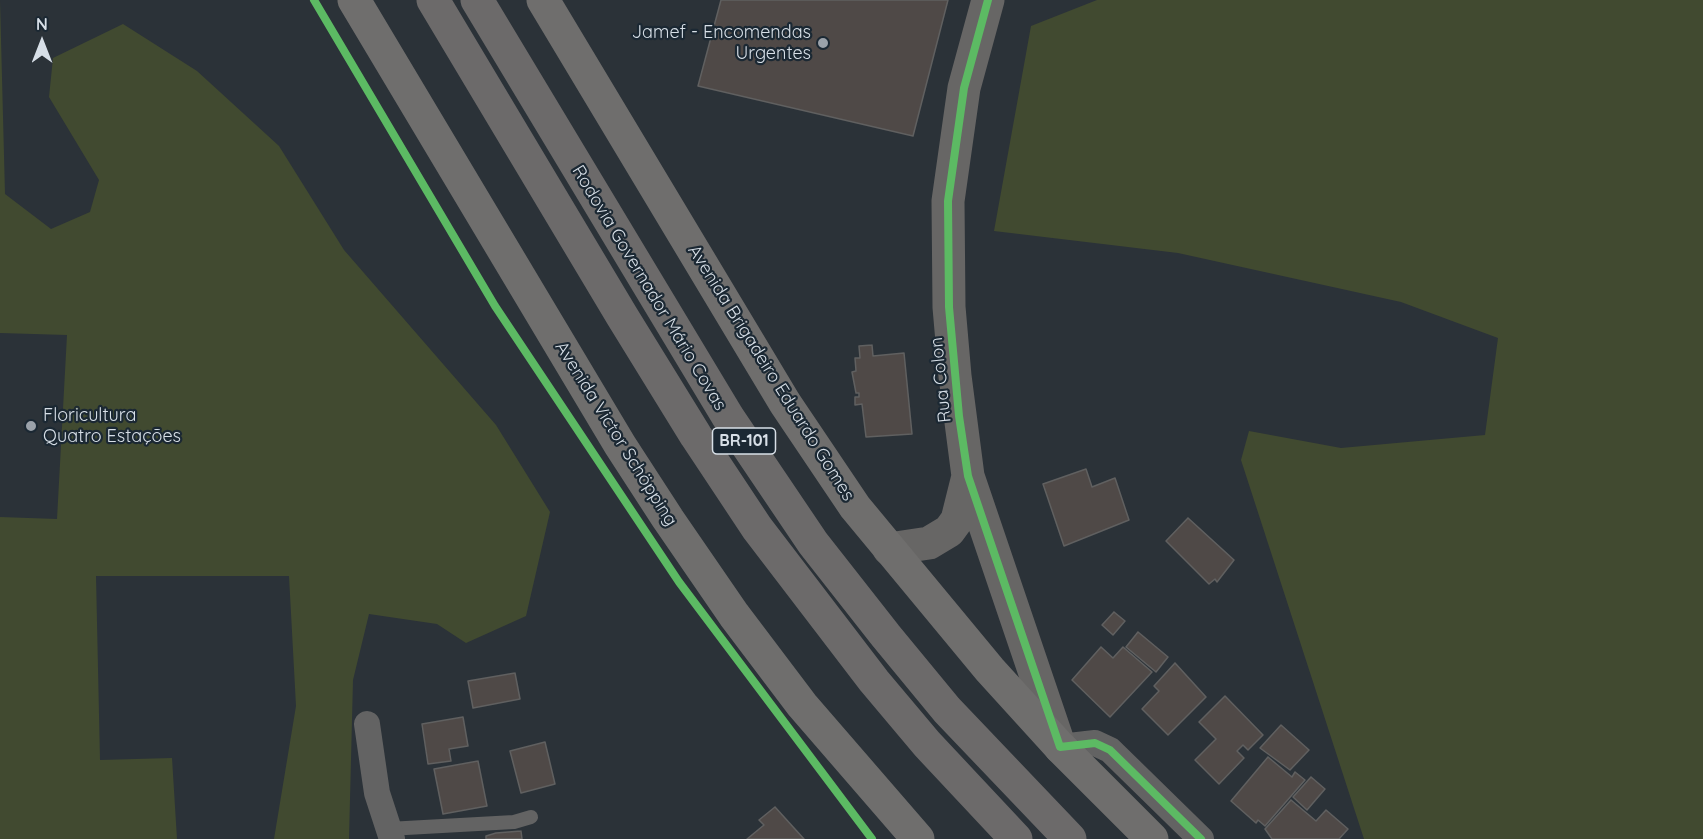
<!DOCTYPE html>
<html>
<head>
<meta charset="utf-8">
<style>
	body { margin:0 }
	#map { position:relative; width:1703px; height:839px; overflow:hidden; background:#2b3238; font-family:Quicksand,sans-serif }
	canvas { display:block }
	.north { position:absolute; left:12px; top:12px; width:60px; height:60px; -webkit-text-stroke:4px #1b2833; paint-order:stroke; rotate:0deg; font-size:16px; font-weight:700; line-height:24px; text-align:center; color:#d7dfe7 }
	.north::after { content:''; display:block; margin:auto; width:21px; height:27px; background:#d7dfe7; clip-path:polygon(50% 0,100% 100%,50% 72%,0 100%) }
</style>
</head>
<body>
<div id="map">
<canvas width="1703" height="839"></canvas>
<div class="north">N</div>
</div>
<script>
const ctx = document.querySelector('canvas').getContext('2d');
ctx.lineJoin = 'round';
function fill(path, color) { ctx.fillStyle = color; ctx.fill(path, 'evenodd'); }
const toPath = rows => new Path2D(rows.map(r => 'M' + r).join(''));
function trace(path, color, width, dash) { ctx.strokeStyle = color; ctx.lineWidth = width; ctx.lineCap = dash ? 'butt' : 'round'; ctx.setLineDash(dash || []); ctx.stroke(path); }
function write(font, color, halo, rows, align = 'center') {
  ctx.font = font + ' Quicksand,sans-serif'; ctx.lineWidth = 4.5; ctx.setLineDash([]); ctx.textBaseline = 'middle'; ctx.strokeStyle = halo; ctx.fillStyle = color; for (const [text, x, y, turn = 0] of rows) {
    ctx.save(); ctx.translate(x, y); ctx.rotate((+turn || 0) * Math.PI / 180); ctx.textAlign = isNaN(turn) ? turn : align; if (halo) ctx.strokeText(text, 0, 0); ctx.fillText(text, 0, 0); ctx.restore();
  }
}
fill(toPath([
	[0,0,5,194,51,229,90,212,99,180,49,97,53,58,123,24,197,71,279,146,344,250,496,425,550,512,526,616,466,643,437,624,369,614,353,680,349,839,274,839,296,706,289,576,96,576,100,760,172,758,177,839,0,839,0,517,57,519,67,335,0,333],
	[1097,0,1703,0,1703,839,1364,839,1241,460,1249,431,1341,448,1485,435,1498,338,1401,302,1178,253,994,231,1031,26]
]), '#414a30');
const building = toPath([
	[721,0,948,0,913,136,698,86,721,0],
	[872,345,873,356,904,353,912,434,866,437,862,404,855,405,855,397,859,397,859,393,856,393,852,372,856,371,855,358,860,358,859,346,872,345],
	[1086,469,1092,487,1115,478,1129,520,1064,546,1043,484,1086,469],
	[1188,518,1234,560,1217,582,1215,579,1209,584,1166,541,1188,518],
	[1114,612,1125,621,1113,635,1102,625,1114,612],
	[1138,632,1168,657,1156,672,1126,647,1138,632],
	[1101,647,1113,658,1123,647,1152,672,1110,717,1072,680,1101,647],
	[1175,663,1206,697,1168,735,1142,709,1159,691,1154,686,1175,663],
	[515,673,520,699,473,708,468,681,515,673],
	[1225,696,1263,735,1248,750,1243,745,1237,751,1244,758,1219,784,1195,760,1216,739,1199,722,1225,696],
	[463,717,468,746,449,749,451,761,428,764,422,724,463,717],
	[1281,725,1309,750,1290,770,1260,748,1281,725],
	[545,742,555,784,521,793,510,751,545,742],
	[1268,757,1292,777,1295,772,1305,780,1265,826,1258,820,1256,823,1231,801,1268,757],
	[478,761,487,806,443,814,434,769,478,761],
	[1311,777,1325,789,1307,810,1293,797,1311,777],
	[1291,800,1316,821,1326,810,1348,829,1339,839,1272,839,1265,829,1291,800],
	[775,807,804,839,747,839,764,825,759,820,775,807],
	[521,831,522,839,486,839,486,836,496,833,521,831]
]);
fill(building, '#4f4947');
trace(building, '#606060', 1.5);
trace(toPath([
	[388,829,514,822,531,817]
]), '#636363', 14);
trace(toPath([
	[367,724,377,793,392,839],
	[1060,747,1095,743,1110,750,1201,839]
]), '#636363', 26);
trace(toPath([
	[988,0,964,88,948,201,949,307,955,376,968,476,1060,747],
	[889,549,929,543,949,531,957,520,968,476]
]), '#676665', 33);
trace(toPath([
	[354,0,620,445,668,519,734,615,802,705,918,839],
	[543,0,785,403,855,507,990,670,1060,747,1152,839]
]), '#6f6e6d', 33);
trace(toPath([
	[433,0,622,316,696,436,757,528,874,681,927,744,1016,839],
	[477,0,728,417,813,543,886,636,947,710,1070,839]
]), '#6c6a6a', 33);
trace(toPath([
	[314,0,495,306,679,582,872,839],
	[988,0,964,88,948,201,949,307,959,416,968,476,1060,747,1095,743,1110,750,1201,839]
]), '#5cba63', 8);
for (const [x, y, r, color] of [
	[823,43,6,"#9ba2aa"],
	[31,426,6,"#9ba2aa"]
]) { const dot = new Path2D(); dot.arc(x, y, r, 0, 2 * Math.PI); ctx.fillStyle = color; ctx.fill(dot); trace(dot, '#1b2833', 2); }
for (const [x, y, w] of [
	[744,441,63]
]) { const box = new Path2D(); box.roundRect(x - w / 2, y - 13, w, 26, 4.5); ctx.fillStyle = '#1b2833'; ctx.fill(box); trace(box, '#d7dfe7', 1.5); }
write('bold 16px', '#d7dfe7', null, [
	["BR-101",744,441]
]);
write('18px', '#d7dfe7', '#1b2833', [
	["Jamef - Encomendas",811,33],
	["Urgentes",811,54],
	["Floricultura",43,416,"left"],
	["Quatro Estações",43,437,"left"]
], 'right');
write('18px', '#d7dfe7', '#1b2833', [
	["Rodovia Governador Mário Covas",649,288,59],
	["Avenida Brigadeiro Eduardo Gomes",771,373,58],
	["Rua Colon",941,380,-96],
	["Avenida Victor Schöpping",616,434,58]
]);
</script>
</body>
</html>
